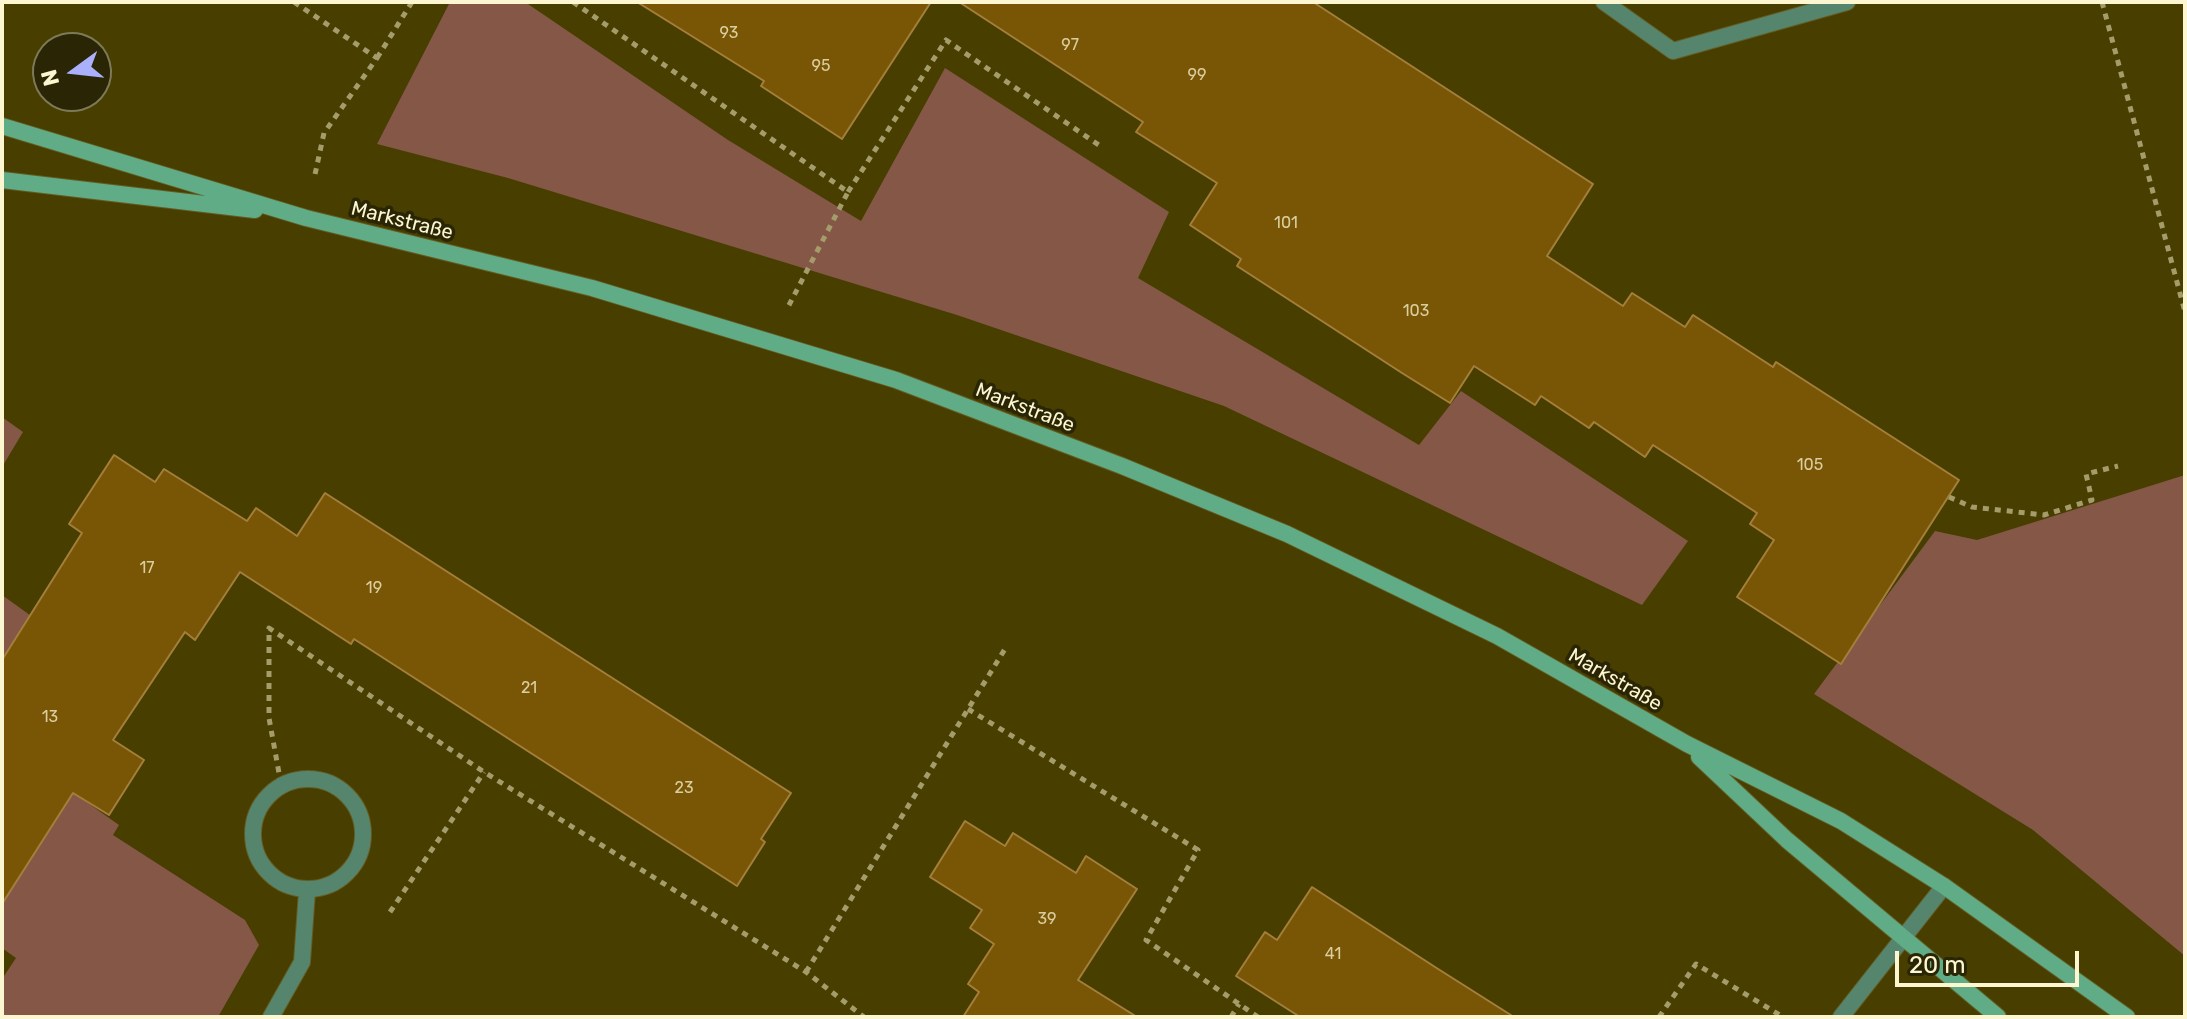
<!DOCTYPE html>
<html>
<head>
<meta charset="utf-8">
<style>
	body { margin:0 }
	#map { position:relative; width:2187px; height:1019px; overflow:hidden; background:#473e00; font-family:Rubik,sans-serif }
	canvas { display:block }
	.frame { position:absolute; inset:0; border:4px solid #fcf6d1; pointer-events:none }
	.north { position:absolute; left:32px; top:32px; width:80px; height:80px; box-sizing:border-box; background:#2a2505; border:2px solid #7e7957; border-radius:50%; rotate:255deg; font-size:22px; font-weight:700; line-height:32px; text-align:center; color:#fcf6d1 }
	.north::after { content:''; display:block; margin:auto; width:28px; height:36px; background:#aab0fb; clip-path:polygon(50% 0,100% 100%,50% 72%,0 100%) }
	.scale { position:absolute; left:1895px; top:951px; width:184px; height:36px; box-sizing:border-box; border:4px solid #fcf6d1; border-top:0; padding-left:10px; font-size:24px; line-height:28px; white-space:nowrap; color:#fcf6d1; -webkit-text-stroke:6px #2a2505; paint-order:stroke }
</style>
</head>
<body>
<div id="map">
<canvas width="2187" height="1019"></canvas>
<div class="frame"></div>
<div class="north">N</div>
<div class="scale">20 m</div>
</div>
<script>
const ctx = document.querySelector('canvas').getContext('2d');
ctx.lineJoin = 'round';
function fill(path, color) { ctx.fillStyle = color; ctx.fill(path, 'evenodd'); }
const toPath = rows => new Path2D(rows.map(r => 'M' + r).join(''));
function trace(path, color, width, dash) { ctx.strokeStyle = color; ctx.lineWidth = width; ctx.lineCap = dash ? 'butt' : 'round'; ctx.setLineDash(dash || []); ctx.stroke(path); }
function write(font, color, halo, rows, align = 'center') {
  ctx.font = font + ' Rubik,sans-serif'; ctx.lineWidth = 7; ctx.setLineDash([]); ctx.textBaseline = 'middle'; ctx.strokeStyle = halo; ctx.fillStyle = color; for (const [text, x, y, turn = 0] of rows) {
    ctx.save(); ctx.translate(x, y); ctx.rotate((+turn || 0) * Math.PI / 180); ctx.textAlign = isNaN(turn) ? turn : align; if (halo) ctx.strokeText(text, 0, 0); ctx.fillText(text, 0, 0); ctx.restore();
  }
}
fill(toPath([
	[450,2,525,2,728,140,861,221,945,68,1169,212,1138,278,1419,445,1461,391,1688,541,1642,605,1224,406,957,315,508,178,377,144],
	[2,417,23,432,2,467],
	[2185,475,2185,956,2033,830,1814,694,1935,531,1977,540],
	[2,595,41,623,2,666],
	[71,791,119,825,113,835,245,920,259,945,218,1017,2,1017,2,979,16,958,2,948,2,904]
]), '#845747');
const building = toPath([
	[637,2,931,2,842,139,761,86,764,81,637,2],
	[959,2,1313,2,1593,184,1547,256,1623,306,1632,293,1685,327,1693,315,1773,367,1776,362,1959,480,1841,664,1737,597,1774,540,1750,524,1757,513,1653,445,1645,457,1594,422,1589,428,1541,396,1535,405,1474,366,1450,403,1402,373,1237,266,1241,259,1190,225,1217,183,1136,132,1143,122,959,2],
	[114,455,155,482,164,469,247,521,256,508,297,536,325,493,791,793,761,839,765,842,737,886,354,639,351,644,240,572,195,640,185,632,113,740,144,760,109,815,73,793,2,904,2,660,82,533,69,524,114,455],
	[965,821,1005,846,1013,833,1076,873,1086,856,1137,889,1078,980,1137,1017,963,1017,979,992,968,984,994,944,970,928,982,910,930,877,965,821],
	[1312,887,1435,967,1514,1017,1300,1017,1236,976,1265,932,1277,940,1312,887]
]);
fill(building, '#795605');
trace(building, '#a47f3c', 2);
const service = toPath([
	[1841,1017,1944,886]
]);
const minor = toPath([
	[1604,2,1673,51,1847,2],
	'253 834a55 55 0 1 1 110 0a55 55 0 1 1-110 0Z',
	[271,1017,302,962,307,891]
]);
const secondary = toPath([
	[2,126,306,218,592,288,896,380,1122,466,1287,534,1497,636,1687,744,1841,821,1944,886,2127,1017],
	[2,180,255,210],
	[1699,757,1787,840,1998,1017]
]);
trace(service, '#645b21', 18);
trace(minor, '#645b21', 18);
trace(secondary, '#645b21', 18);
trace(toPath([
	[294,2,377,58,324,133,314,179],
	[573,2,848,192,788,307],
	[2102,2,2185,312],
	[377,58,412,2],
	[848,192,946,40,1103,148],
	[1949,497,1972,507,2044,515,2092,500,2086,474,2118,466],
	[968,709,1198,850,1146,940,1258,1017],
	[281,784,269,718,269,628,484,772,806,972,864,1017],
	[390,912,484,772],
	[806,972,1005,649],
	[1231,1017,1239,1004],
	[1659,1017,1696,964,1783,1017]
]), '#a49c6b', 5, [6, 6]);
trace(service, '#56856d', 16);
trace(minor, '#56856d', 16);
trace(secondary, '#5fac86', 16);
write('16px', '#dbce9e', null, [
	["93",729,33],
	["97",1070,45],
	["95",821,66],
	["99",1197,75],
	["101",1286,223],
	["103",1416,311],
	["105",1810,465],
	["17",147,568],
	["19",374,588],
	["21",529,688],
	["13",50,717],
	["23",684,788],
	["39",1047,919],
	["41",1333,954]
]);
write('20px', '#fcf6d1', '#2a2505', [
	["Markstraße",402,221,14],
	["Markstraße",1025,408,21],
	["Markstraße",1615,680,30]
]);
</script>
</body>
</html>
